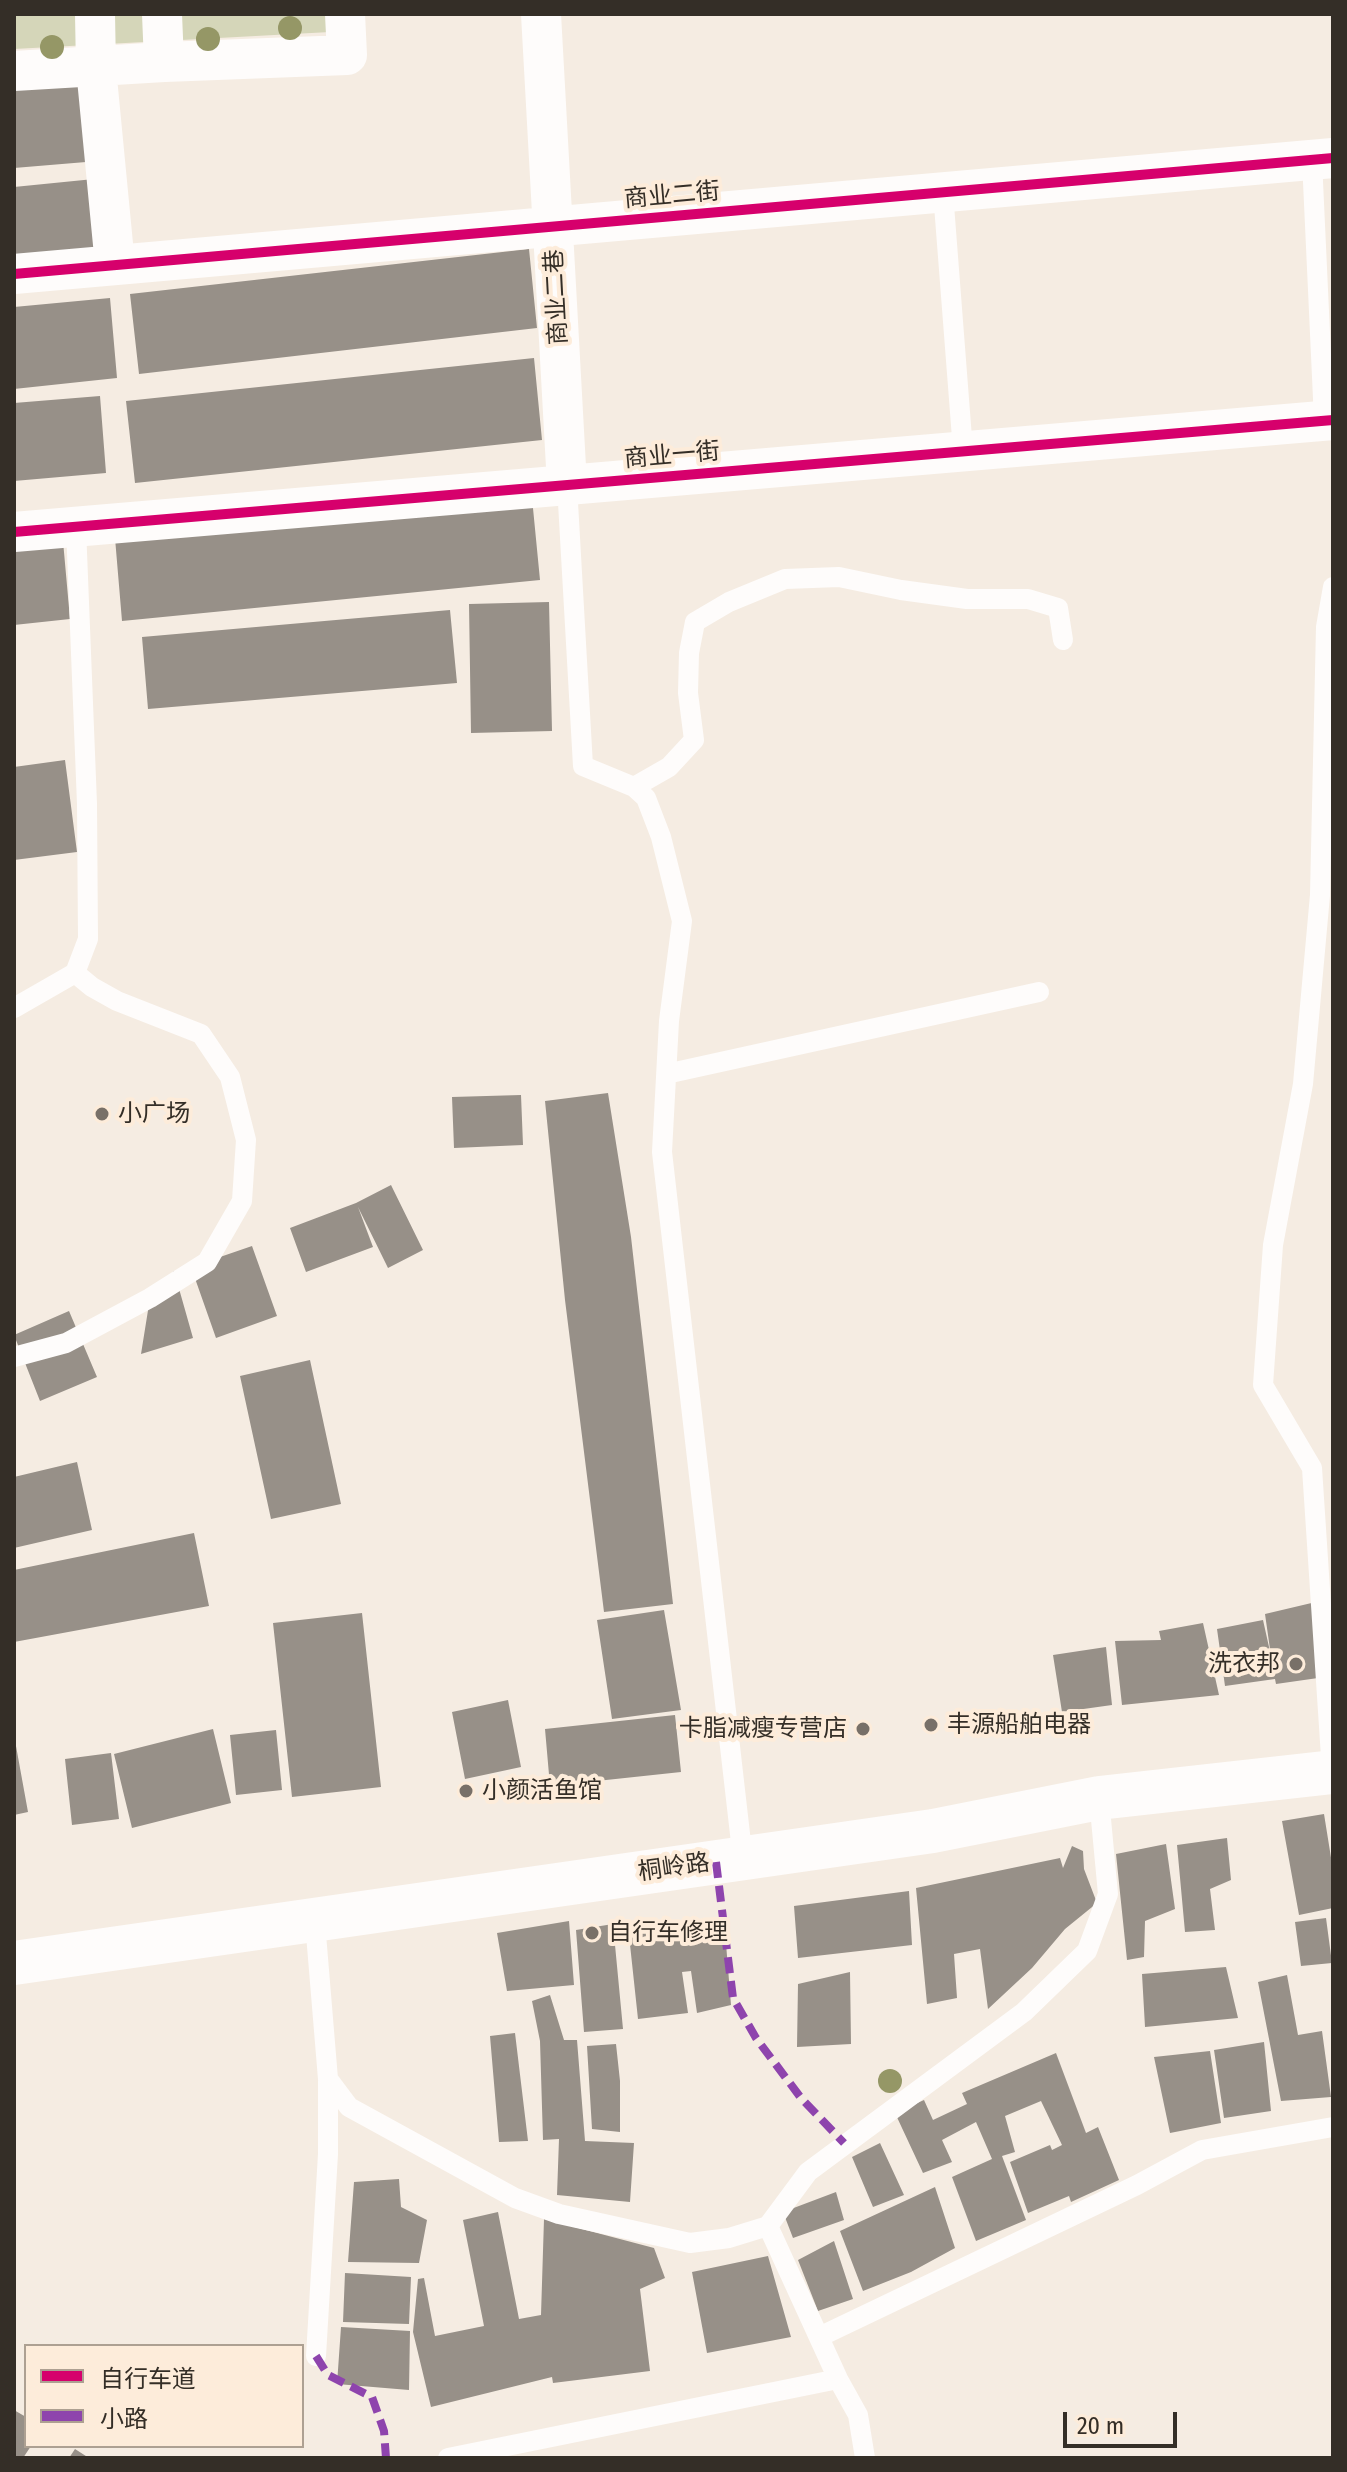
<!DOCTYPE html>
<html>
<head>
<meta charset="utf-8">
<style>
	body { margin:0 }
	#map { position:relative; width:1347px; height:2472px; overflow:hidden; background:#f5ece2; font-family:"Fira Sans Condensed","Noto Sans SC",sans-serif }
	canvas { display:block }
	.frame { position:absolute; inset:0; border:16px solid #342e27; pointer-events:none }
	.legend { position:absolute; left:24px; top:2344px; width:280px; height:104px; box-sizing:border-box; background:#fdecda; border:2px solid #ada092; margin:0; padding:10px 14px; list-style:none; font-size:24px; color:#342e27 }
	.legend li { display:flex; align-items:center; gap:16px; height:40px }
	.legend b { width:40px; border:2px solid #ada092 }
	.scale { position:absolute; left:1063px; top:2412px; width:114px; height:36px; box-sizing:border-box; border:4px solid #342e27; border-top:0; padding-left:10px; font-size:24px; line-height:28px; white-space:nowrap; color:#342e27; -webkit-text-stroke:6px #fdecda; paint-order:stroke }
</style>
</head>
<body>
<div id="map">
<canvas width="1347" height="2472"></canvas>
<div class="frame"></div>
<ul class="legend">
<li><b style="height:10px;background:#d6006c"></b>自行车道</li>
<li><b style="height:10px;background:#8e44ad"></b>小路</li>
</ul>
<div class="scale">20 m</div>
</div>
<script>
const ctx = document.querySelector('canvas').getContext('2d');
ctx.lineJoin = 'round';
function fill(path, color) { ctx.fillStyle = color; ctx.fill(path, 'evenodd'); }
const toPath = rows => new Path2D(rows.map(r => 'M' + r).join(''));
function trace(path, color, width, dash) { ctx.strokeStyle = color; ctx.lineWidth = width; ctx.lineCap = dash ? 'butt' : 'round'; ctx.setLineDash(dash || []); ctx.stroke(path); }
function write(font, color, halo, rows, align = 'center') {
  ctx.font = font + ' "Fira Sans Condensed","Noto Sans SC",sans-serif'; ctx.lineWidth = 8; ctx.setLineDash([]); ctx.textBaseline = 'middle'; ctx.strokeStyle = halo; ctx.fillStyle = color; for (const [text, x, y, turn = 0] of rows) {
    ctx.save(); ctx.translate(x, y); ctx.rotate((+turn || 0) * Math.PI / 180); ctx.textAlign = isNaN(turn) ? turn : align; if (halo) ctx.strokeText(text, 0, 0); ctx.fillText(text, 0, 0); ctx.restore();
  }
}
fill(toPath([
	[14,14,329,14,330,32,14,49]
]), '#d5d6b9');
fill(toPath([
	[79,81,86,162,14,168,14,87],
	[94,179,102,262,14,271,14,187],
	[529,249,537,328,139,374,130,294],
	[110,298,117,378,14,389,14,307],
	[534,358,542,440,135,483,126,401],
	[100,396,106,473,14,481,14,403],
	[532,498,540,580,122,621,115,538],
	[63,541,70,619,14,625,14,546],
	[549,602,552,731,471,733,469,604],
	[450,610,457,683,148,709,142,637],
	[65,760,77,852,14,860,14,767],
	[608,1093,631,1237,673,1604,604,1612,565,1300,545,1101],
	[521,1095,523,1145,454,1148,452,1097],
	[391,1185,423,1250,388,1268,358,1207,373,1247,306,1272,290,1228,356,1203],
	[252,1246,277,1316,216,1338,191,1267],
	[174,1271,193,1338,141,1354,150,1298],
	[69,1311,97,1377,40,1401,14,1335],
	[310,1360,341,1504,271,1519,240,1376],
	[77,1462,92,1530,14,1548,14,1477],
	[194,1533,209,1606,14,1642,14,1570],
	[1320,1601,1325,1677,1276,1684,1275,1679,1225,1686,1217,1629,1263,1620,1271,1656,1265,1614],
	[664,1610,681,1710,612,1719,597,1620],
	[362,1613,381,1787,292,1797,273,1623],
	[1203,1623,1219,1695,1122,1705,1115,1641,1161,1640,1159,1631],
	[1106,1647,1112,1705,1062,1712,1053,1655],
	[508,1700,521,1767,465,1779,452,1712],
	[675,1715,681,1772,550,1786,545,1729],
	[213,1729,231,1803,132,1828,114,1754],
	[276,1730,282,1790,236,1795,230,1735],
	[14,1735,28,1812,14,1815],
	[111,1753,119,1819,72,1825,65,1759],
	[1324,1814,1333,1870,1333,1908,1299,1915,1282,1821],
	[1227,1838,1231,1880,1210,1889,1215,1930,1185,1932,1177,1845],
	[1166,1844,1175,1909,1145,1921,1144,1957,1127,1960,1116,1854],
	[1072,1846,1083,1851,1084,1869,1097,1903,1065,1929,1032,1968,988,2009,980,1949,954,1954,957,1998,927,2004,916,1888,1060,1858,1063,1868],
	[909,1891,912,1945,798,1958,794,1906],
	[1326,1918,1332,1963,1301,1966,1295,1922],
	[724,1919,731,2005,697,2013,691,1971,682,1972,688,2013,638,2019,628,1926],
	[569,1921,574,1985,507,1991,497,1933],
	[613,1924,623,2029,584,2032,576,1930],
	[1226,1967,1238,2018,1145,2027,1142,1974],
	[850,1972,851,2044,797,2047,798,1984],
	[1287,1975,1298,2035,1322,2031,1331,2097,1281,2101,1258,1982],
	[550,1995,564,2040,577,2040,585,2141,634,2143,630,2202,557,2195,559,2139,543,2140,540,2041,532,2001],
	[515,2033,528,2141,499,2142,490,2036],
	[1264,2042,1271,2111,1224,2118,1214,2050],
	[616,2044,620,2081,620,2132,592,2129,587,2046],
	[1210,2051,1221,2123,1170,2133,1154,2057],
	[1056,2053,1086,2133,1098,2127,1119,2180,1071,2202,1069,2196,1028,2213,1010,2162,1050,2145,1052,2150,1062,2145,1041,2101,1005,2116,1015,2152,1002,2156,1026,2220,976,2241,952,2177,992,2159,976,2122,942,2140,952,2162,923,2173,895,2113,924,2100,933,2120,967,2104,962,2093],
	[880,2143,904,2195,873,2207,852,2157],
	[399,2179,401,2207,427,2220,419,2263,348,2262,354,2182],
	[935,2187,955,2248,911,2272,863,2291,840,2231],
	[836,2192,844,2220,793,2238,783,2212],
	[498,2212,519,2319,541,2315,544,2219,654,2248,665,2278,640,2289,650,2371,553,2383,552,2377,431,2407,413,2332,418,2279,424,2278,435,2336,484,2326,463,2220],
	[834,2241,853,2299,818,2311,798,2260],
	[768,2256,791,2337,707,2353,692,2272],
	[345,2273,411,2277,409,2324,343,2322],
	[341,2327,410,2331,409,2390,337,2384],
	[14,2410,26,2417,26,2446,31,2446,23,2458,14,2458],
	[75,2449,89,2458,69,2458]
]), '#979088');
trace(toPath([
	[1312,160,1324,420],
	[943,192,963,451],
	[567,485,583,766,634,787,646,798,661,837,682,921,669,1021,662,1152,743,1860],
	[634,787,669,767,694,740,688,693,689,653,695,622,729,602,785,579,839,577,901,590,967,599,1028,599,1058,608,1063,640],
	[14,1008,75,973,88,939,87,804,76,527],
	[666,1074,1039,992],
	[14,1357,66,1343,150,1298,207,1262,242,1201,246,1140,230,1077,201,1034,117,1001,92,987,75,973],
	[1332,1772,1312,1468,1263,1385,1273,1245,1303,1084,1320,895,1326,627,1333,587],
	[315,1922,328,2079,349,2107,515,2198,559,2214,690,2243,729,2238,768,2226,838,2379,858,2415,865,2458],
	[768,2226,808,2172,1024,2012,1087,1951,1108,1894,1099,1798],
	[819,2337,1137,2185,1202,2150,1333,2127],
	[316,2356,328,2154,328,2081],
	[448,2458,838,2379]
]), '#fefcfb', 20);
trace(toPath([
	[95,14,96,68,115,265],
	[162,14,164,62],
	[541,14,567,485],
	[14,71,164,62,347,55,345,14],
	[14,274,1333,158],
	[14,532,1333,420]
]), '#fefcfb', 40);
trace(toPath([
	[14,1963,933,1831,1099,1798,1333,1772]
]), '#fefcfb', 44);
trace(toPath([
	[716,1862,733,1998,756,2038,801,2098,844,2143],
	[316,2356,328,2375,372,2397,384,2431,386,2458]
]), '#8e44ad', 8, [16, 8]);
trace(toPath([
	[14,274,1333,158],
	[14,532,1333,420]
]), '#d6006c', 10);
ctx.fillStyle = '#959766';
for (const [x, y] of [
	[290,28],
	[208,39],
	[52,47],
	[890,2081]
]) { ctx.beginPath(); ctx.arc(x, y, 12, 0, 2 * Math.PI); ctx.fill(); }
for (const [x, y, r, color] of [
	[102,1114,8,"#787068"],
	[1296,1664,8,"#787068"],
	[931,1725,8,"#787068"],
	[863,1729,8,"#787068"],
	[466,1791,8,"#787068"],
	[592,1933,8,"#787068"]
]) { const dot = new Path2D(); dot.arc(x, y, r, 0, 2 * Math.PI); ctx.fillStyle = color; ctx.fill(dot); trace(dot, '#fdecda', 3); }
write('24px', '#342e27', '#fdecda', [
	["商业二街",672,196,-5],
	["商业二巷",557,297,-93],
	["商业一街",672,456,-5],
	["桐岭路",674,1868,-8]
]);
write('24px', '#342e27', '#fdecda', [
	["小广场",118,1114],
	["洗衣邦",1280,1664,"right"],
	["丰源船舶电器",947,1725],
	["卡脂减瘦专营店",847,1729,"right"],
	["小颜活鱼馆",482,1791],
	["自行车修理",608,1933]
], 'left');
</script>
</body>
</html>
